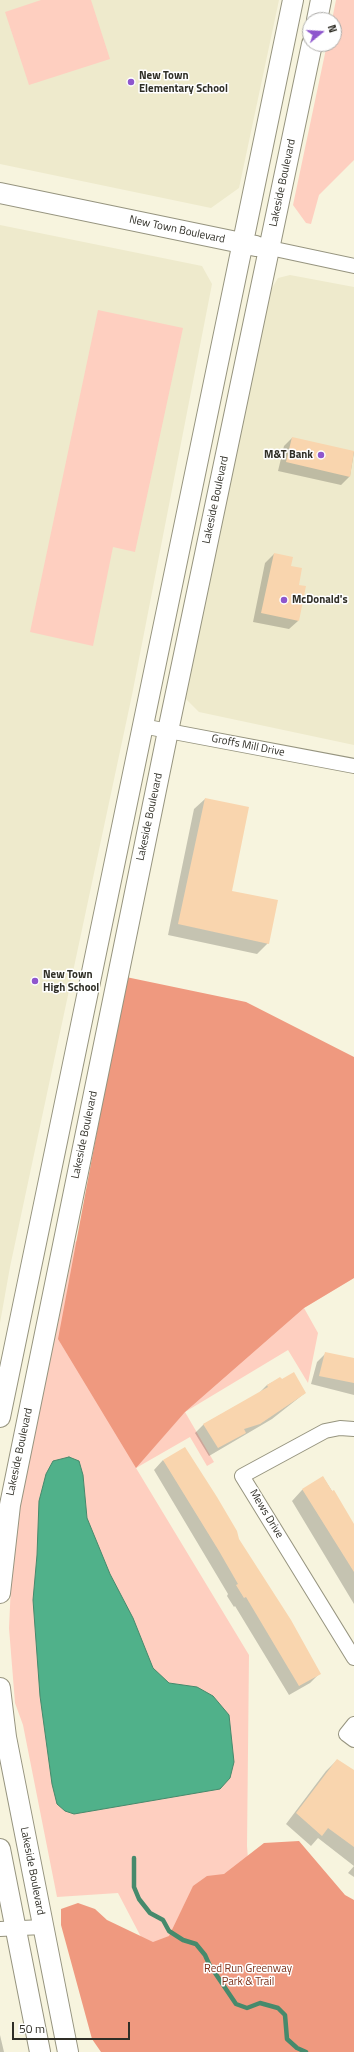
<!DOCTYPE html>
<html>
<head>
<meta charset="utf-8">
<style>
	body { margin:0 }
	#map { position:relative; width:354px; height:2052px; overflow:hidden; background:#f7f4de; font-family:"Titillium Web",sans-serif }
	canvas { display:block }
	.north { position:absolute; left:302px; top:12px; width:40px; height:40px; box-sizing:border-box; background:#fff; border:1px solid #acaba8; border-radius:50%; rotate:72deg; font-size:11px; font-weight:700; line-height:16px; text-align:center; color:#2f2e26 }
	.north::after { content:''; display:block; margin:auto; width:14px; height:18px; background:#8e56cd; clip-path:polygon(50% 0,100% 100%,50% 72%,0 100%) }
	.scale { position:absolute; left:12px; top:2022px; width:118px; height:18px; box-sizing:border-box; border:2px solid #2f2e26; border-top:0; padding-left:5px; font-size:12px; line-height:14px; white-space:nowrap; color:#2f2e26; -webkit-text-stroke:3px #fff; paint-order:stroke }
</style>
</head>
<body>
<div id="map">
<canvas width="354" height="2052"></canvas>
<div class="north">N</div>
<div class="scale">50 m</div>
</div>
<script>
const ctx = document.querySelector('canvas').getContext('2d');
ctx.lineJoin = 'round';
function fill(path, color) { ctx.fillStyle = color; ctx.fill(path, 'evenodd'); }
const toPath = rows => new Path2D(rows.map(r => 'M' + r).join(''));
function trace(path, color, width, dash) { ctx.strokeStyle = color; ctx.lineWidth = width; ctx.lineCap = dash ? 'butt' : 'round'; ctx.setLineDash(dash || []); ctx.stroke(path); }
function write(font, color, halo, rows, align = 'center') {
  ctx.font = font + ' "Titillium Web",sans-serif'; ctx.lineWidth = 3; ctx.setLineDash([]); ctx.textBaseline = 'middle'; ctx.strokeStyle = halo; ctx.fillStyle = color; for (const [text, x, y, turn = 0] of rows) {
    ctx.save(); ctx.translate(x, y); ctx.rotate((+turn || 0) * Math.PI / 180); ctx.textAlign = isNaN(turn) ? turn : align; if (halo) ctx.strokeText(text, 0, 0); ctx.fillText(text, 0, 0); ctx.restore();
  }
}
fill(toPath([
	[0,0,279,0,239,188,211,208,0,164],
	[0,225,202,266,212,284,132,695,10,1267,0,1323],
	[290,275,354,287,354,745,199,712,186,699,185,691,269,293,278,278]
]), '#eeeacc');
fill(toPath([
	[41,0,91,0,110,59,29,85,5,12],
	[336,0,354,0,354,160,319,195,311,224,306,223,293,205,327,44,334,44,334,20,332,20],
	[98,310,183,328,135,552,113,547,93,646,30,632],
	[307,1055,354,1278,304,1308,318,1333,308,1383,288,1350,185,1412,214,1462,207,1466,190,1437,136,1468,249,1655,247,1846,250,1885,354,2052,207,2052,198,2046,118,1893,57,1897,23,1725,15,1703,9,1628,12,1563,21,1498,75,1242]
]), '#fecfc0');
fill(toPath([
	[126,977,246,1002,354,1057,354,1278,304,1308,185,1412,136,1468,58,1339],
	[299,1841,345,1895,354,1900,354,2052,101,2052,92,2039,61,1925,61,1909,78,1903,95,1909,107,1920,153,1942,169,1936,193,1886,207,1876,224,1874,264,1843]
]), '#ef997f');
const water = toPath([
	[69,1457,79,1461,83,1475,87,1518,110,1574,133,1618,153,1668,169,1683,197,1687,213,1696,229,1715,234,1762,230,1778,220,1789,74,1814,65,1811,57,1804,52,1784,40,1696,33,1600,37,1555,39,1501,46,1474,53,1461,69,1457]
]);
fill(water, '#50b18a');
trace(water, '#468a6c', 1);
fill(toPath([
	[292,438,354,452,350,476,341,485,278,471,284,446],
	[274,554,290,567,298,621,289,629,253,622,265,563],
	[205,799,231,891,268,943,257,954,168,935,194,809],
	[326,1353,354,1359,354,1395,311,1384,317,1362],
	[280,1378,305,1393,272,1419,209,1456,195,1433,204,1424,259,1393,267,1385],
	[163,1460,238,1539,320,1673,310,1683,289,1695,235,1606,234,1607,227,1596,228,1594,154,1470],
	[323,1477,354,1525,354,1604,292,1501,302,1490],
	[337,1760,354,1772,354,1877,348,1873,354,1866,318,1838,311,1846,286,1824,326,1771],
	[0,2035,4,2052,0,2052]
]), '#0003');
trace(toPath([
	[134,1858,134,1887,139,1899,150,1913,163,1920,169,1931,183,1940,196,1944,205,1955,209,1964,236,2004,247,2008,260,2003,278,2008,285,2015,287,2039,297,2048,306,2052]
]), '#468a6c', 4.5);
fill(toPath([
	[292,437,354,451,350,477,286,462],
	[274,553,293,557,291,566,302,568,299,585,306,586,299,621,261,613],
	[205,798,249,807,232,891,278,900,269,944,178,924],
	[325,1352,354,1358,354,1383,319,1376],
	[294,1372,306,1393,260,1424,244,1429,246,1433,218,1448,203,1424,268,1387,267,1385,280,1377,282,1379],
	[185,1447,217,1497,237,1531,239,1539,291,1620,321,1674,299,1686,246,1597,244,1598,236,1585,238,1584,219,1551,163,1460],
	[323,1476,332,1491,334,1490,354,1524,354,1572,302,1489],
	[337,1759,354,1770,354,1847,328,1828,322,1836,296,1813]
]), '#f9d5ae');
const street = toPath([
	[270,248,354,266],
	[142,726,354,766],
	[354,1429,340,1428,325,1431,242,1476,354,1658],
	[354,1724,346,1734,354,1740],
	[0,1929,43,1927]
]);
const secondary = toPath([
	[317,20,321,0],
	[0,193,256,246],
	[0,1417,293,0],
	[0,1593,10,1505,168,731,312,44],
	[0,1688,6,1737,68,2052],
	[0,1849,40,2052]
]);
trace(street, '#96947f', 16);
trace(secondary, '#96947f', 22);
trace(street, '#fff', 14);
trace(secondary, '#fff', 20);
for (const [x, y, r, color] of [
	[131,82,4,"#8e56cd"],
	[321,455,4,"#8e56cd"],
	[284,600,4,"#8e56cd"],
	[35,981,4,"#8e56cd"]
]) { const dot = new Path2D(); dot.arc(x, y, r, 0, 2 * Math.PI); ctx.fillStyle = color; ctx.fill(dot); trace(dot, '#fff', 1.5); }
write('bold 11px', '#2f2e26', '#fff', [
	["New Town",139,76],
	["Elementary School",139,89],
	["M&T Bank",313,455,"right"],
	["McDonald's",292,600],
	["New Town",43,975],
	["High School",43,988]
], 'left');
write('11px', '#2f2e26', '#fff', [
	["Lakeside Boulevard",283,183,-78],
	["New Town Boulevard",177,230,12],
	["Lakeside Boulevard",216,500,-78],
	["Groffs Mill Drive",248,746,11],
	["Lakeside Boulevard",150,817,-78],
	["Lakeside Boulevard",85,1135,-78],
	["Lakeside Boulevard",20,1452,-78],
	["Mews Drive",266,1514,59],
	["Lakeside Boulevard",32,1871,79]
]);
write('11px', '#7c3018', '#fff', [
	["Red Run Greenway",248,1969],
	["Park & Trail",248,1982]
]);
</script>
</body>
</html>
